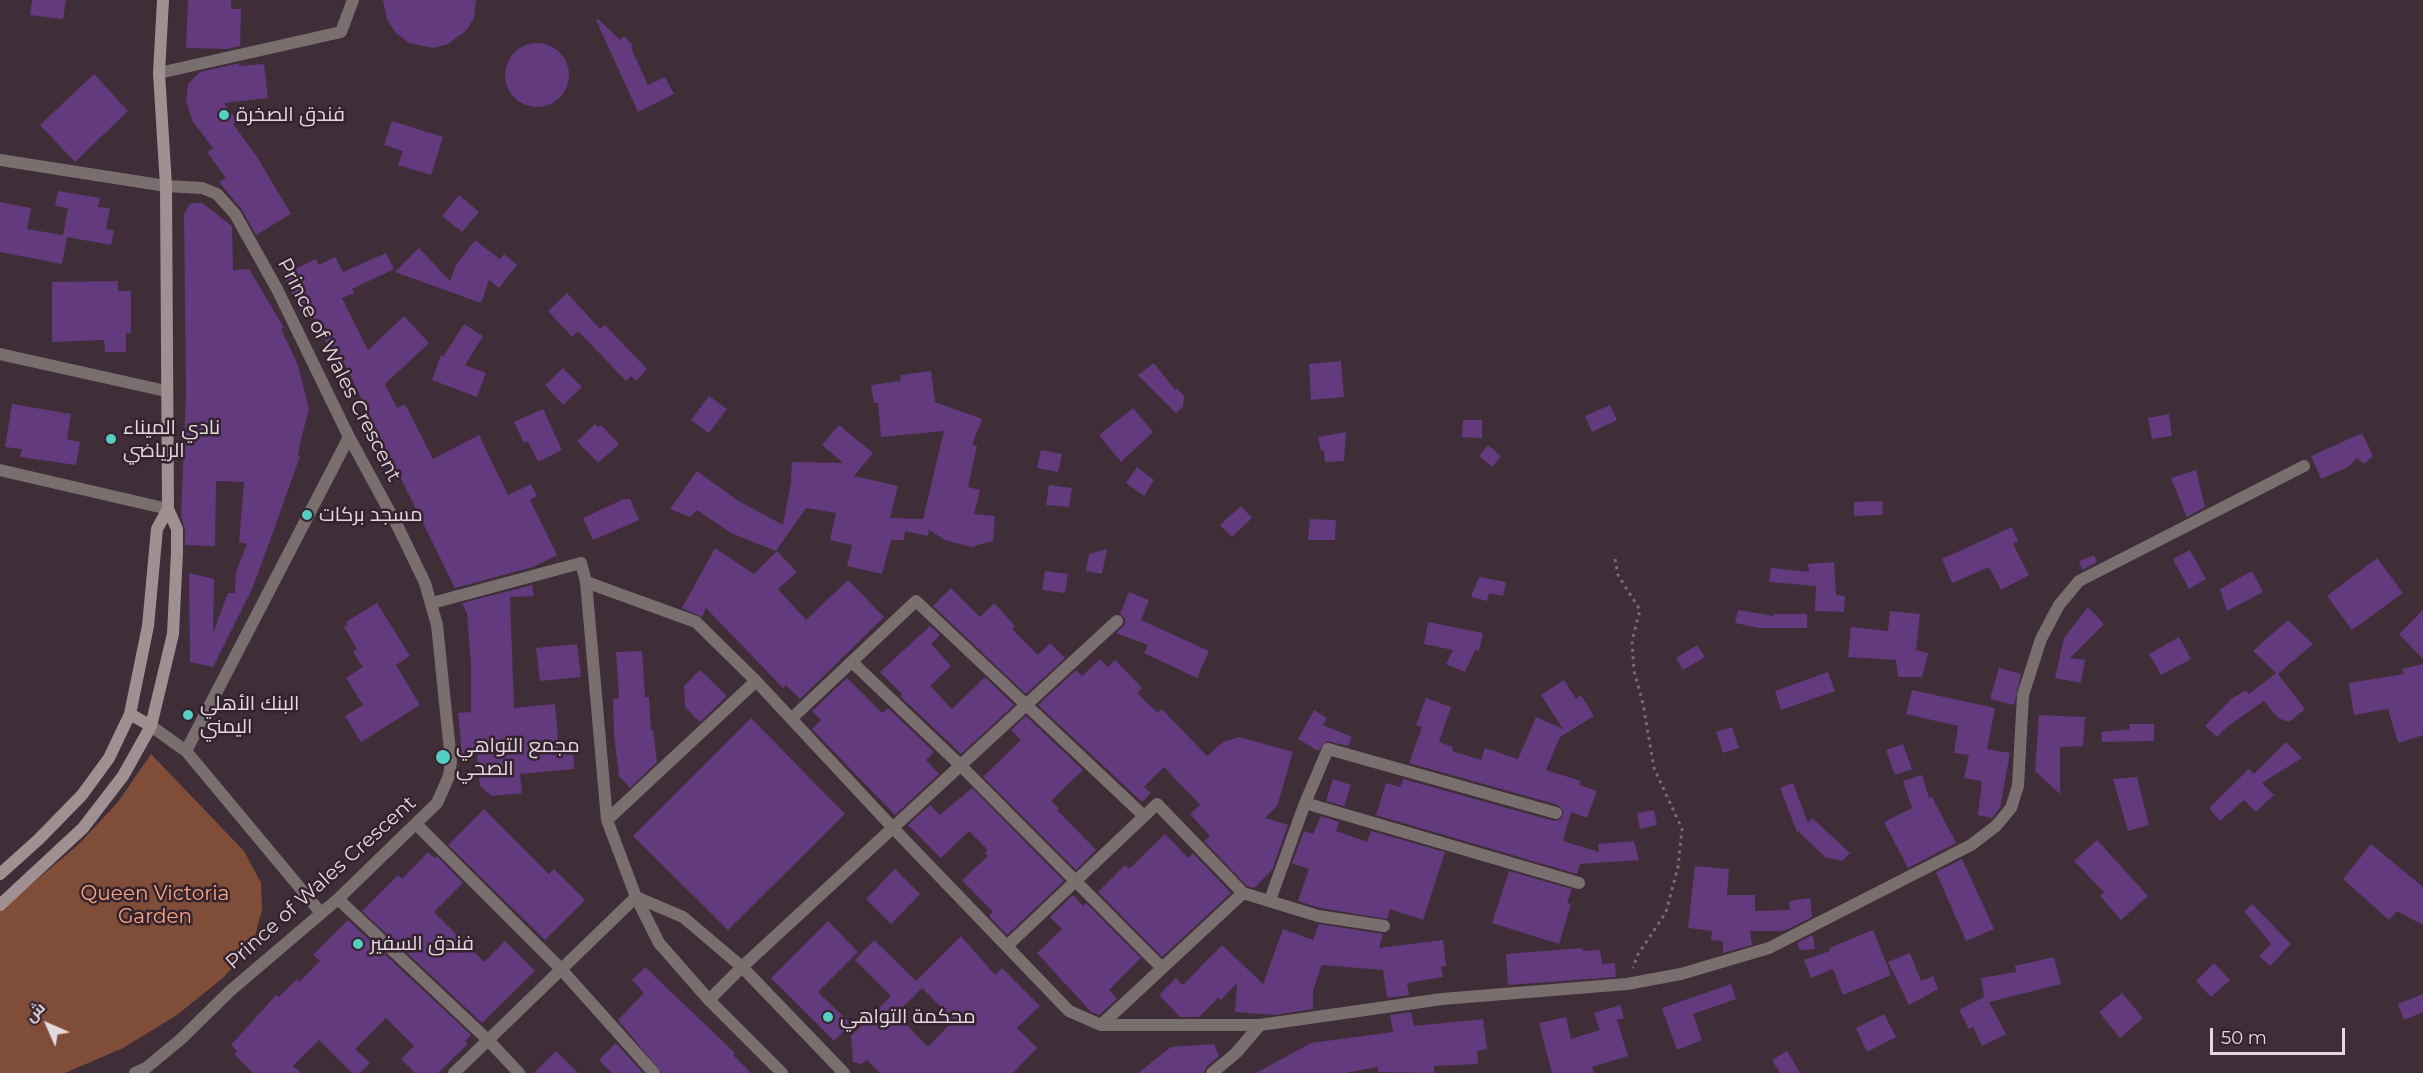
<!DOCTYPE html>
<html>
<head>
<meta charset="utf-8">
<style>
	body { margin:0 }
	#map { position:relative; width:2423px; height:1073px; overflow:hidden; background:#3f2d38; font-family:Montserrat,Cairo,sans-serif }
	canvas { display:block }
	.north { position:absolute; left:18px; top:995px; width:60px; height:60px; -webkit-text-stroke:4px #34232e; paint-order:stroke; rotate:315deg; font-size:16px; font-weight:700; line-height:24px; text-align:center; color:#e4d8df }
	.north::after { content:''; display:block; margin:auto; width:21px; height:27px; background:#e4d8df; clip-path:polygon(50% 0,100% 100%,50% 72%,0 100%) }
	.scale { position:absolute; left:2210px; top:1028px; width:135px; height:27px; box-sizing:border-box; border:3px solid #e4d8df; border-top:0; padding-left:8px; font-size:18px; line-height:21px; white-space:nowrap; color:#e4d8df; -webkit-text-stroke:4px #34232e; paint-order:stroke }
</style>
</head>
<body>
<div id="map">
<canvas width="2423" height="1073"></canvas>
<div class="north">ش</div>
<div class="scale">50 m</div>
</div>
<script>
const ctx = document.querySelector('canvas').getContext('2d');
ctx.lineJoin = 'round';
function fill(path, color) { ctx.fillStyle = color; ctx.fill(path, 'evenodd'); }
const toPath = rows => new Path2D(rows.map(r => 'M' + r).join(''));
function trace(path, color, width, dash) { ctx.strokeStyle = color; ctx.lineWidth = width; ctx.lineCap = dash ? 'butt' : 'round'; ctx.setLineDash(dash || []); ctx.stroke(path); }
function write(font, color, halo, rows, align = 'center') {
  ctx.font = font + ' Montserrat,Cairo,sans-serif'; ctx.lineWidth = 5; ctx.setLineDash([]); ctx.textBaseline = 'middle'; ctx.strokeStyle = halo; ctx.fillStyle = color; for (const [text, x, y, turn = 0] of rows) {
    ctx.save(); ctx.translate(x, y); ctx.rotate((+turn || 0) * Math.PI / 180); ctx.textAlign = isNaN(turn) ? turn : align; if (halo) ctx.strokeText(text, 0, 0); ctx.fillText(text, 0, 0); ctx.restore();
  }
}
fill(toPath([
	[151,754,244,851,261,883,262,910,253,943,224,977,177,1015,123,1048,65,1073,0,1073,0,911,79,844,118,802]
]), '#804e38');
fill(toPath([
	[32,0,66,0,63,19,30,15],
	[188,0,231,0,231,9,241,9,240,46,227,49,186,48],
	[383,0,476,0,474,17,467,30,448,44,433,48,409,43,396,33,387,20],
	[598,19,620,40,624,36,633,46,631,48,648,85,665,77,674,94,638,112,596,20],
	'505 75a32 32 0 1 1 64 0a32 32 0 1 1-64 0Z',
	[240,63,239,66,264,64,268,98,224,103,237,121,233,124,257,157,291,214,256,235,242,210,219,182,226,178,207,152,213,148,193,122,186,101,188,84,200,72],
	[94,74,128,111,75,162,40,125],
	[392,121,443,137,431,175,398,165,403,151,384,145],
	[58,191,100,198,98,207,110,208,106,229,114,230,111,245,67,237,62,264,0,252,0,202,31,208,27,229,63,235,68,208,55,206],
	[459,195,479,212,462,232,442,216],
	[196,203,202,203,232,226,233,270,249,269,284,328,281,329,298,365,309,409,301,439,298,456,300,456,267,549,252,589,213,667,190,662,189,573,214,579,213,633,228,593,235,593,236,572,247,544,239,542,244,482,216,481,215,546,185,545,185,529,181,517,186,395,184,214,190,204],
	[475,240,500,259,504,254,517,265,499,288,489,280,481,303,395,272,419,248,450,281,456,265],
	[386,253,394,269,352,289,354,293,342,298,368,350,404,316,429,343,385,384,397,408,405,404,433,459,479,435,508,495,531,484,537,496,530,500,557,555,533,567,455,588,337,349,331,352,312,314,304,318,283,275,316,259,319,265,335,257,343,272],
	[118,281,118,291,131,291,131,333,126,333,126,352,105,352,104,340,52,342,52,282],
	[567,293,600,329,605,325,647,369,636,381,631,376,626,381,578,331,572,337,548,311],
	[464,324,483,336,465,365,486,373,477,397,432,380,441,355,443,357],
	[1341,361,1344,397,1311,400,1309,364],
	[1154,363,1175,390,1177,388,1184,396,1183,407,1176,413,1138,375],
	[563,368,582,387,563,405,545,385],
	[931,371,935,402,982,419,972,445,977,446,968,487,980,490,974,514,995,516,993,541,971,547,945,540,929,530,928,536,905,531,904,540,891,540,882,574,847,566,852,545,830,540,836,513,806,508,776,551,731,533,697,510,690,517,670,509,697,471,737,500,783,525,791,482,792,462,843,463,822,445,839,425,873,453,854,476,898,486,890,518,923,519,944,431,881,437,878,403,874,403,871,385,901,381,900,375],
	[709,396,727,409,709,433,691,420],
	[12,404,71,414,67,439,80,442,76,465,20,457,22,449,5,447],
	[1610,405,1617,420,1592,432,1585,416],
	[1133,408,1153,432,1121,462,1099,435],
	[543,409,562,450,538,462,528,441,524,443,514,422],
	[2169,414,2172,436,2152,439,2148,418],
	[1463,420,1482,420,1482,438,1462,437],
	[595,424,598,427,601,425,619,444,598,463,577,441],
	[1346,432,1344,461,1325,462,1324,450,1321,451,1318,437],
	[2362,433,2373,456,2364,464,2357,458,2348,467,2321,479,2311,456],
	[1488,445,1501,456,1492,467,1479,456],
	[1041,450,1062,454,1058,472,1037,468],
	[1137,467,1154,480,1144,496,1126,483],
	[2196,470,2205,507,2187,517,2171,478],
	[1049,485,1072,488,1069,507,1046,505],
	[624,499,630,499,639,520,593,540,583,518],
	[1882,501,1883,515,1854,516,1854,502],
	[1241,506,1252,518,1232,537,1220,525],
	[1310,519,1336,520,1335,540,1308,540],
	[2012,527,2018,541,2013,544,2029,575,2001,590,1989,567,1952,583,1942,559],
	[715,548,754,574,777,551,797,572,778,589,806,620,848,580,884,617,800,699,786,685,783,688,706,608,702,617,682,608],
	[1107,549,1102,574,1086,571,1089,554],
	[2190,550,2206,579,2189,589,2173,559],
	[2094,555,2097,562,2082,570,2079,561],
	[2377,558,2403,593,2352,630,2327,596],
	[1834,562,1836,595,1845,596,1844,612,1815,611,1816,586,1769,582,1771,568,1809,572,1808,564],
	[1045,571,1068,574,1065,593,1042,590],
	[2252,571,2263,592,2227,611,2220,589],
	[1479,577,1506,582,1503,596,1489,593,1487,601,1471,597],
	[532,585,534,596,510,597,514,708,555,704,559,749,573,748,574,769,520,774,522,793,492,796,480,786,477,754,462,755,458,713,471,712,471,665,467,614,462,603],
	[951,588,980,617,994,603,1015,626,1012,629,1038,655,1050,643,1065,658,1026,694,933,606],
	[1129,592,1149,600,1141,620,1209,651,1197,678,1144,653,1148,645,1116,633,1125,624,1125,619,1120,614],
	[377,603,410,656,396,665,420,705,361,742,345,716,363,705,346,678,363,667,353,652,357,649,344,627,348,625,346,622],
	[2088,607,2104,624,2070,658,2085,660,2081,683,2055,678,2064,638],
	[1738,610,1774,616,1774,614,1807,614,1807,628,1760,628,1735,623],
	[2423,610,2423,659,2399,634],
	[1890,611,1920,614,1916,650,1928,653,1922,677,1898,677,1896,660,1848,657,1851,627,1888,631],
	[2288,620,2313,644,2278,674,2305,709,2289,722,2278,718,2264,701,2228,726,2217,737,2205,726,2231,699,2246,690,2249,694,2276,673,2253,651],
	[1428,622,1483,633,1479,651,1475,650,1465,672,1446,664,1453,650,1424,644],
	[930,626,940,635,931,644,951,666,930,686,952,709,985,677,1014,705,961,754,900,696,902,694,880,672],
	[2179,637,2191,659,2161,675,2149,654],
	[577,644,581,677,540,681,536,648],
	[1697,645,1705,657,1683,670,1676,658],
	[642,651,645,697,649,697,651,730,653,730,657,762,630,788,619,776,614,735,613,699,619,698,616,652],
	[1100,659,1108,667,1115,660,1142,688,1137,693,1158,713,1162,709,1207,756,1223,742,1239,737,1293,752,1277,806,1265,818,1288,825,1272,870,1254,888,1247,886,1204,841,1210,836,1190,814,1200,805,1164,767,1144,787,1151,793,1142,802,1038,705,1076,670,1082,676],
	[2423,664,2423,735,2398,743,2388,709,2354,715,2349,683,2404,674,2402,669],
	[1999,668,2021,674,2014,705,1990,699],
	[700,670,727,696,700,722,685,707,684,686],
	[1828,672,1835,691,1781,710,1775,691],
	[847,678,882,713,888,708,934,752,926,760,939,774,895,815,812,729,821,720,812,711],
	[1564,680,1576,699,1581,695,1594,716,1560,737,1546,770,1581,781,1580,785,1597,791,1587,818,1571,812,1563,841,1599,852,1598,844,1634,841,1639,860,1580,864,1577,874,1376,815,1386,783,1400,787,1403,779,1554,821,1561,819,1564,812,1558,805,1409,763,1422,727,1416,725,1426,698,1451,707,1439,742,1453,747,1452,751,1481,760,1485,748,1518,759,1536,717,1563,729,1541,695],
	[1912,690,1995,708,1987,749,2010,753,2000,808,1992,818,1978,815,1982,781,1964,778,1969,755,1954,753,1958,726,1906,714],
	[1314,710,1327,718,1323,725,1352,737,1348,746,1327,741,1318,751,1298,739],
	[2039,715,2085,717,2083,746,2060,747,2060,794,2035,771],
	[1026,716,1083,770,1051,801,1059,808,1057,810,1096,850,1076,870,983,777,1021,740,1011,730],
	[751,718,845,814,728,930,633,836],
	[2129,724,2154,724,2154,741,2102,742,2101,732,2130,729],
	[1732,727,1739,748,1723,753,1716,732],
	[2286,742,2302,758,2262,783,2274,795,2256,812,2244,800,2220,821,2209,808,2249,769,2254,774],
	[1903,744,1912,769,1895,775,1886,750],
	[1922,775,1929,798,1932,797,1956,843,1908,868,1884,822,1912,808,1903,781],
	[2137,777,2149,825,2128,831,2113,779],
	[1333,779,1351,785,1344,806,1326,801],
	[1793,783,1808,823,1812,818,1850,853,1842,861,1825,857,1799,832,1801,830,1797,832,1780,788],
	[972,788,1064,881,1007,935,989,916,993,912,962,880,988,856,985,853,988,850,969,831,941,858,908,825,930,805,940,815],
	[484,809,549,874,554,869,585,900,545,940,448,845],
	[1654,810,1657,825,1640,829,1637,813],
	[1321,816,1339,822,1336,831,1367,842,1371,831,1445,852,1423,920,1390,909,1387,919,1320,908,1298,901,1309,869,1292,863,1304,831,1313,834],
	[1165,834,1188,858,1193,853,1231,893,1162,957,1098,892,1125,865,1129,869],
	[2097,840,2148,896,2121,920,2100,896,2104,892,2074,861],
	[2371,844,2423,887,2423,925,2397,911,2389,920,2343,879],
	[428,852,435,858,437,856,463,883,434,912,484,962,505,941,535,971,482,1023,362,911,398,875,402,879],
	[1962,859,1994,929,1966,941,1936,872],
	[1695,866,1729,869,1727,895,1755,895,1755,911,1790,910,1789,901,1810,898,1812,917,1784,931,1750,931,1752,945,1723,953,1723,941,1711,940,1712,931,1688,928],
	[895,869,920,894,891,924,866,899],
	[1509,871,1572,889,1567,903,1571,904,1559,944,1492,923],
	[1073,895,1083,906,1086,903,1141,958,1109,990,1117,999,1099,1015,1091,1012,1037,953,1062,929,1050,917],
	[2252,904,2291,944,2270,966,2259,956,2271,944,2244,911],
	[348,920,471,1035,465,1041,468,1044,438,1073,415,1073,401,1059,414,1046,386,1018,355,1049,370,1063,360,1073,352,1073,319,1040,293,1066,301,1073,253,1073,234,1054,237,1051,231,1045,276,995,279,997,297,979,299,982,320,961,313,955],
	[828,921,858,952,818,992,851,1024,834,1041,771,978],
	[1319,924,1383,934,1379,948,1443,940,1446,966,1441,966,1443,977,1407,983,1409,995,1387,998,1383,970,1322,965,1313,990,1313,1009,1275,1015,1235,1012,1237,983,1221,1000,1218,998,1199,1017,1180,1017,1159,995,1176,978,1183,985,1222,945,1263,984,1283,929,1313,940],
	[1873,930,1891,975,1843,995,1833,969,1811,978,1804,960,1830,951,1829,948],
	[1813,935,1815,949,1800,950,1797,943],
	[961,936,995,975,1002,968,1040,1006,1017,1028,1037,1048,1013,1073,880,1073,867,1060,861,1064,853,1062,851,1036,891,996,855,960,874,940,916,981],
	[922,988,954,1020,928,1047,896,1014],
	[1582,948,1583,951,1600,950,1602,964,1615,963,1616,977,1508,985,1506,954],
	[1910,953,1921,981,1933,976,1938,989,1909,1005,1888,962],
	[2054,957,2061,984,1989,1002,2006,1034,1982,1046,1973,1027,1969,1029,1959,1010,1984,997,1981,978,2016,972,2015,966],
	[2214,963,2230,980,2211,997,2196,981],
	[645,967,735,1053,733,1055,751,1073,662,1073,618,1020,644,993,632,980],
	[1731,984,1736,999,1693,1014,1702,1040,1677,1050,1662,1008],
	[2122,993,2143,1018,2120,1038,2099,1012],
	[2423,994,2423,1012,2404,1020,2398,1004],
	[1620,1005,1624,1018,1617,1020,1628,1056,1592,1067,1594,1073,1552,1073,1539,1023,1566,1017,1571,1039,1600,1030,1594,1013],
	[1411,1012,1414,1026,1483,1019,1487,1049,1477,1051,1478,1064,1434,1066,1434,1073,1378,1072,1378,1067,1345,1073,1256,1073,1311,1043,1393,1032,1390,1015],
	[1884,1014,1896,1037,1867,1052,1856,1028],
	[616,1043,643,1073,612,1073,599,1060],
	[1214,1044,1219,1056,1206,1067,1204,1073,1138,1073,1171,1047],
	[556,1051,578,1073,534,1073],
	[1787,1051,1800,1073,1780,1073,1772,1060]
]), '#633a7d');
trace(toPath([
	[1615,559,1618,575,1640,610,1632,641,1634,671,1643,704,1654,768,1682,829,1678,867,1666,912,1637,956,1633,968]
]), '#7a6a74', 3, [3, 4.5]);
trace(toPath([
	[159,73,341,32,353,0],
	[0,160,166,186,202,188,217,194,235,214,277,289,349,437,398,527,425,583,437,625,451,761,449,776,437,803,338,899,230,991,181,1039,146,1068,135,1073],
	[0,354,166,391],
	[0,470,168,509],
	[586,582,696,622,756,681,894,829,1069,1011,1101,1025,1260,1025],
	[432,603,581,563,586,582,607,820,636,897,683,917,742,967,844,1073],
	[852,662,960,765,1162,968],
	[791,719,916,601,1144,816],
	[151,726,186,751,321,913],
	[186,751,349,437],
	[1305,803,1579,883],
	[607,820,756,681],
	[417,825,560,968,654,1073],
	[338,899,489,1041,519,1073],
	[1270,900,1305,803,1328,749,1556,813],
	[1007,946,1157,804,1243,893,1318,916,1384,926],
	[709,1000,742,967,1117,621],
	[1101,1025,1243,893],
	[454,1073,636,897,659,943,709,1000,782,1073],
	[1212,1073,1236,1053,1260,1025,1442,999,1627,984,1681,974,1769,948,1971,845,1996,826,2011,808,2018,786,2023,695,2041,639,2059,605,2079,581,2304,466]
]), '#7a6f6f', 12);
trace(toPath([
	[130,714,151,726],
	[0,874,39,839,82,795,109,758,130,714,148,626,157,529,168,509],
	[0,905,83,828,123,776,151,726,173,634,177,552,177,529,168,509,166,186,159,73,163,0]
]), '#a19091', 12);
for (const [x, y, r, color] of [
	[224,115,6,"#57cec2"],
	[111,439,6,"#57cec2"],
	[307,515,6,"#57cec2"],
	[188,715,6,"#57cec2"],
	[443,757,8,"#57cec2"],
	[358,944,6,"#57cec2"],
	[828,1017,6,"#57cec2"]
]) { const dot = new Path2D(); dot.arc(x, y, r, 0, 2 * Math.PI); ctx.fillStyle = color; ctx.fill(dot); trace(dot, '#34232e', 2); }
write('20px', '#e4d8df', '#34232e', [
	["فندق الصخرة",236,115],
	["نادي الميناء",123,428],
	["الرياضي",123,451],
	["مسجد بركات",319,515],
	["البنك الأهلي",200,704],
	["اليمني",200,727],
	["مجمع التواهي",456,746],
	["الصحي",456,769],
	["فندق السفير",370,944],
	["محكمة التواهي",840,1017]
], 'left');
write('20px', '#e4d8df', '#34232e', [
	["Prince of Wales Crescent",339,370,63],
	["Prince of Wales Crescent",321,883,-42]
]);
write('20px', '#fda57f', '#34232e', [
	["Queen Victoria",155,894],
	["Garden",155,917]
]);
</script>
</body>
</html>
